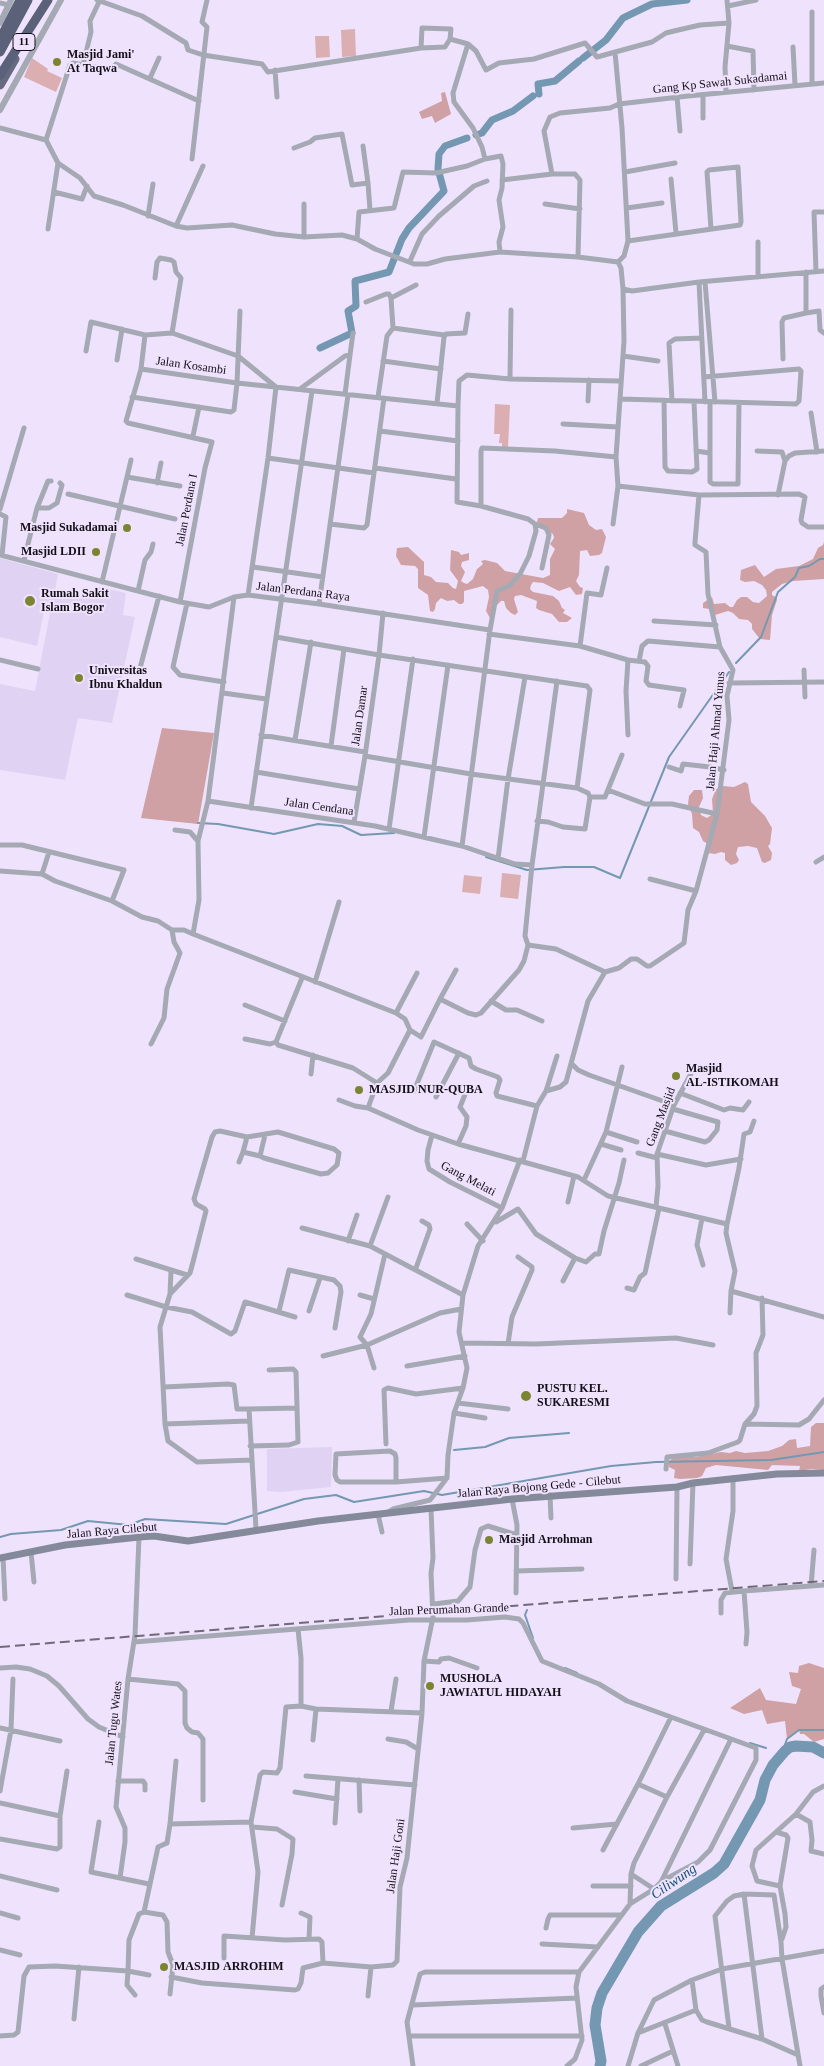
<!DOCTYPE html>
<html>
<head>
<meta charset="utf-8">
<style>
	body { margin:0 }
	canvas { display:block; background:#efe2fd }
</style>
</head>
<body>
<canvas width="824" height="2066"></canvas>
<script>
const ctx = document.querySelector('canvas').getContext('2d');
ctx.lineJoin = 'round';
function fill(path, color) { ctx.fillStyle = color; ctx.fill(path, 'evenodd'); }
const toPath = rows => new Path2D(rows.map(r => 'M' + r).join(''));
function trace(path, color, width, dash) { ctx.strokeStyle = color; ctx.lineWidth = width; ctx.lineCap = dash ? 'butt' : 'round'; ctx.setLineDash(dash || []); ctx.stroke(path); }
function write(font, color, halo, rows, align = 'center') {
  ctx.font = font + ' "Times New Roman",serif'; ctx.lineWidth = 4; ctx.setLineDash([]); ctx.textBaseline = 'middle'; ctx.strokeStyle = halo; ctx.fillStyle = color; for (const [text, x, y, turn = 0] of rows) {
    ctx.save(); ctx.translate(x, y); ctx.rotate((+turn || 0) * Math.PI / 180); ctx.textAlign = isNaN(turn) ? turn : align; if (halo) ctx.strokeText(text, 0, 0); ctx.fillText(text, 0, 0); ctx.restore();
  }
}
fill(toPath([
	[0,558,58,574,55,590,62,593,96,599,99,587,126,593,123,615,135,617,112,723,78,718,65,780,0,770,0,684,35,691,50,613,54,613,44,611,37,646,0,637],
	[332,1447,331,1487,281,1492,267,1491,267,1449]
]), '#e0d2f2');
fill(toPath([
	[355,29,356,56,342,57,341,30],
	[315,36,329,36,330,57,316,58],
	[32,58,48,69,47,71,62,78,56,92,24,77],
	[495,404,510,405,508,447,502,447,502,443,499,443,500,434,494,434],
	[502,873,521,875,518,899,500,897],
	[464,875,482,877,480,894,462,892]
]), '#dbafb2');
fill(toPath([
	[445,92,451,114,435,123,432,116,422,119,419,112,442,101,441,93],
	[567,509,584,513,589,525,596,530,602,529,606,537,602,553,599,555,590,556,587,550,580,551,579,575,576,581,580,587,583,588,582,594,576,595,570,587,559,591,543,583,533,582,531,585,530,589,533,592,553,596,559,601,562,608,565,610,563,613,572,618,567,622,559,622,552,614,539,610,536,608,537,601,521,595,515,596,514,599,518,612,515,615,511,613,506,608,504,601,501,601,496,606,490,618,486,611,489,597,488,590,483,586,464,591,464,602,462,604,459,604,454,600,447,601,441,598,436,603,435,609,433,612,430,611,428,595,418,588,418,569,415,566,401,565,396,556,397,548,408,547,424,562,424,575,431,577,436,582,448,583,453,588,456,589,458,581,450,570,451,550,459,552,461,555,469,553,469,560,462,562,461,566,465,572,461,581,464,583,467,584,473,579,477,569,483,564,481,561,485,560,497,563,505,571,543,578,550,575,550,559,555,549,550,544,554,538,553,534,540,528,537,522,538,518,562,518,567,513],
	[824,542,824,579,793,581,782,584,772,592,772,595,777,598,777,600,772,615,770,640,760,639,752,629,752,624,748,620,739,619,733,613,728,611,715,615,709,609,703,608,703,603,712,597,714,604,725,603,730,607,733,607,737,600,741,597,747,597,753,602,759,603,767,596,766,590,762,585,754,581,745,582,740,580,741,570,755,565,764,577,776,569,799,566,813,559,818,548,823,545],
	[162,728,214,733,198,824,141,818],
	[745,782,748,784,751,802,765,816,772,828,770,844,768,846,772,853,771,860,765,863,762,862,757,848,748,846,738,847,736,854,739,860,737,863,731,865,725,860,725,853,721,852,715,854,708,853,709,845,703,841,699,832,693,828,692,814,688,804,689,796,694,790,702,790,703,798,699,807,701,815,707,818,713,814,712,799,716,789,723,786,734,787],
	[816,1423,824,1423,824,1470,811,1469,799,1471,800,1466,772,1465,768,1470,716,1465,706,1468,702,1476,697,1478,680,1479,674,1478,675,1470,669,1467,669,1461,675,1457,695,1457,721,1452,730,1453,736,1451,745,1453,768,1451,782,1446,789,1440,796,1439,797,1448,810,1446,811,1427],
	[809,1663,824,1668,824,1739,814,1742,804,1734,800,1734,799,1730,787,1739,785,1721,767,1724,762,1710,744,1714,730,1708,760,1688,766,1700,796,1704,801,1689,792,1686,789,1672,798,1673,799,1666]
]), '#cfa1a5');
trace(toPath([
	[736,663,761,637,778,592,795,577,799,568,809,566,820,559,824,559],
	[198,823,218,824,274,834,318,824,342,826,361,835,394,833],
	[486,857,527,870,564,867,594,867,620,878,669,757,729,672],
	[454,1450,485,1447,509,1438,569,1433],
	[0,1537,11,1534,61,1530,88,1521,129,1525,145,1519,226,1524,304,1499,336,1495,354,1502,424,1491,442,1495,611,1466,656,1462,771,1460,824,1452],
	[527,1610,525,1615,533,1638],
	[565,1668,577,1673],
	[750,1743,766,1748],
	[781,1756,787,1739,799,1730,824,1730]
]), '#7498b1', 2);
trace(toPath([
	[583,58,606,40,623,18,652,4,687,0],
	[539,94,538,84,555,81,579,61],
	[476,135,482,133,492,120,513,111,533,96],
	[320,348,352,333,348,311,356,306,355,281,389,272,402,239,409,228,444,191,438,169,439,154,445,146,467,138]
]), '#7498b1', 7);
trace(toPath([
	[600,2066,601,2061,595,2025,597,2008,602,1993,638,1932,661,1906,714,1873,724,1864,760,1800,765,1780,773,1765,785,1751,790,1747,796,1746,813,1747,824,1753]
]), '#7498b1', 11);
trace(toPath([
	[97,0,142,16,186,43,188,50,203,55,262,64,268,72,421,48,422,28,451,29,450,39,445,47,421,48],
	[0,3,9,5],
	[728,6,756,0],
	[812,12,812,84],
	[450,39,468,44,476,51,486,70,499,63,534,59,585,43,597,57,652,42,666,33,674,31,700,25,729,23],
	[468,44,453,93,454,102,473,128,482,147,485,159,501,156,503,164,502,188,499,200,503,227,499,242,500,252],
	[727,46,753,51,754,90],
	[793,47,795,85],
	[615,52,622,128,628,241,624,256,618,262],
	[83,65,91,32,90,21,100,0],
	[275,70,277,97],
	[150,78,159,58],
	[726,92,725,67,729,23,727,0],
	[703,95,703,118],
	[677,97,680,131],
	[0,128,46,140,58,163,80,178,94,196,123,205,176,226,187,228,232,225,275,234,304,237,342,235,357,239,375,249,414,264,427,264,445,259,500,252,578,257,618,262,621,268,623,289,632,291,699,282,824,271],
	[46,140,70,65,73,63,111,70,116,64,199,101],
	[363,146,368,183],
	[294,148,310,142,315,138,342,134,352,185,368,183,370,210],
	[192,159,207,27,202,22,207,0],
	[625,172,675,163],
	[671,179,676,233],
	[502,180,552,174],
	[54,192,82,199,87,186],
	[304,204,304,237],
	[545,204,580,209],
	[627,208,662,203],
	[148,216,153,184],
	[176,226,203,166],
	[48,229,58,163],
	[357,239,359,212,394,208,403,172,436,173,467,166,485,159],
	[628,241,740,225,741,222,738,167,709,170,707,172,711,229],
	[758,242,758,277],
	[578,257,580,180,575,174,552,174,544,131,550,117,560,113,610,108,619,104,688,96,824,83],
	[410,261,422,234,439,216,474,186,487,181],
	[816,272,814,212,824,212],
	[155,278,157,262,160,258,171,260,174,262,176,272,181,278,172,333],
	[699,282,705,402],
	[705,282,715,402],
	[623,289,624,341,616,457,618,486,699,495,799,494,805,497,801,520,802,523,808,527,824,527],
	[391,298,416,285],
	[366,302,386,294,389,294,391,298,393,328,387,336,378,397],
	[806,313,819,311,820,330,824,333],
	[393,328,444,335],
	[145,335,141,369,126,421,128,423,212,442,205,468,180,602],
	[86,351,91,322,145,335,172,333,238,356,276,387,268,458,248,595],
	[350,355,353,333],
	[623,356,658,361],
	[783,359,782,322,784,318,806,313,806,272],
	[117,360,122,329],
	[383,361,441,369],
	[141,369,237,383,458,406,457,502,481,506,528,519,535,524,536,531,529,556,520,574,509,586,497,591,490,630,462,846],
	[510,379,511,310],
	[300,389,345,356,350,355,345,394],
	[132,397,231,412,234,410,237,383,240,311],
	[620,399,796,404,799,401,801,371,799,369,704,377],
	[664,400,665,467,668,471,692,472,697,469,694,402],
	[588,401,589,380],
	[672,401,669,343,675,339,702,338],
	[710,402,710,482,713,484,738,484,739,403],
	[437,403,444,337,446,334,465,333,468,314],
	[458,406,459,381,467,375,510,379,621,381],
	[811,413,817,452],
	[563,424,618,427],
	[380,431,458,441],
	[193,436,199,407],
	[696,451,710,453],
	[757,451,782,452,785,461],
	[268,458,374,473],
	[375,468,456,479],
	[127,477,131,460],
	[51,481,48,481,37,508,49,508,57,503,62,485,60,483],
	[157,483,161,463],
	[68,494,175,519],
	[778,495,785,461,789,456,795,453,824,451],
	[481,506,481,451,482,448,555,451,616,457],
	[0,509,24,428],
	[0,514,6,517,2,555],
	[330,524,364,528,367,525,384,398],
	[535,524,546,528,549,535,542,568],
	[613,524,618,486],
	[0,555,180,602,209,607,234,597,248,595,319,604,490,630],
	[24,560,37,508],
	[253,567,323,577],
	[102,582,127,477,180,486],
	[138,591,145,560,151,552,153,544],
	[234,597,208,801,375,826,462,846,515,864,532,865],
	[187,603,173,667,180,675,224,682],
	[319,604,348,395],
	[654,621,716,625],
	[489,634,580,646,628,660,626,691,628,735],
	[276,637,379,655,587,686,590,690,577,788],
	[580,646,587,593,601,595,607,568],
	[0,660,38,669],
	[628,660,645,662,648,666,646,681,649,685,684,690,680,706],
	[639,661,642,646,648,641,720,647],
	[804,670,805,697],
	[139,672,159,596],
	[729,683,824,682],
	[223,693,266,699],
	[261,735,365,752],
	[295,740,311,642],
	[331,746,344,649],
	[365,756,471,774,577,788,588,793,590,797,585,829,563,827,548,822,537,821],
	[669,767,681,771,683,764,710,767,724,770],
	[256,772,359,789],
	[608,790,645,804,672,804,717,814],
	[590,797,605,797,622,755],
	[251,808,312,391],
	[354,822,365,756,379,655,383,613],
	[389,829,413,659],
	[175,830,190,832,197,840],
	[424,837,448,665],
	[0,845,22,845,124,870,112,901],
	[498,859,508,779,525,677],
	[816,862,824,857],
	[0,871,42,874,55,881,112,901,142,917,158,921,172,930,184,930,193,934,396,1013,405,1019,410,1030],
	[42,874,49,852],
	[650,879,696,891],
	[193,934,199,900,198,841,208,801],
	[528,945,556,949,605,972],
	[605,972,619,968,631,959,637,959,647,966,650,966,684,943,688,910,696,891,717,814,729,720,727,696,733,670,720,647,708,594,706,552,695,545,695,542,699,495],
	[302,978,276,1042,278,1045,353,1068,377,1083],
	[315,982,339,902],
	[440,999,456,970],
	[491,1001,506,1010,517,1010,542,1021],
	[245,1005,285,1021],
	[396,1013,417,973],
	[410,1030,421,1037,440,999,468,1013,476,1015,481,1013,519,970,524,961,528,945,525,936,532,865,557,681],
	[245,1039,270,1044,276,1042],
	[151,1044,164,1018,167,989,180,953,174,942,172,930],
	[572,1064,578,1070,589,1075,674,1105],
	[311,1074,313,1055],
	[414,1091,434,1042,469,1058,471,1066,476,1069,498,1077,500,1080,496,1093,497,1096,537,1106],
	[546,1091,560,1087,566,1082,588,1001,605,972],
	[680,1093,724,1110,730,1108,743,1110,749,1102],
	[436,1097,459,1053],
	[339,1100,355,1106,368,1108,418,1130,458,1144,578,1177,608,1196,727,1224,726,1233,735,1271,731,1291,824,1317],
	[368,1108,377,1083,388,1073,410,1030],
	[665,1131,705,1142,709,1140,717,1130,718,1122,673,1109],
	[606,1132,637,1142],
	[432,1135,428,1150,427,1161,429,1169,450,1182,502,1208],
	[247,1137,243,1152,260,1156],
	[458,1144,466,1126,467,1117,460,1107,466,1092],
	[601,1144,621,1150],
	[638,1153,657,1158],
	[657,1154,706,1165,741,1159],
	[523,1161,537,1106,546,1091,557,1056],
	[239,1162,243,1152],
	[584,1180,606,1132,622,1067],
	[568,1202,574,1176],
	[656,1207,658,1186,657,1154,674,1105,694,1068],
	[702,1218,697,1245,703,1265],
	[496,1222,518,1209,536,1234,575,1258,586,1262,595,1254,599,1254,604,1231,619,1183,624,1160],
	[467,1224,483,1241],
	[727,1224,739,1168,744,1134,750,1132,754,1121],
	[302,1228,370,1246,463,1295],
	[348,1241,357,1215],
	[370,1246,388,1197],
	[385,1254,371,1314,360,1337,367,1345,440,1313,461,1309],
	[136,1259,187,1275],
	[416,1268,430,1229,429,1225,422,1221],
	[563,1281,575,1258],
	[627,1288,634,1290,640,1277,645,1273,659,1208],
	[170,1294,171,1271],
	[127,1295,166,1307,192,1312,231,1334,235,1331,245,1302,295,1317],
	[360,1295,374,1299],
	[279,1311,289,1270,334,1280,340,1286,341,1292,335,1328],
	[309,1311,320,1278],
	[730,1313,731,1291],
	[463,1343,536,1344,676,1338,713,1345],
	[508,1344,512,1317,532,1270,532,1267,518,1257],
	[323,1356,367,1345,374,1368],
	[407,1366,465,1356],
	[164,1387,228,1384,234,1385,237,1409,249,1409,252,1460],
	[458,1403,508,1409],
	[249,1409,297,1408],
	[454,1413,485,1418],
	[165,1424,249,1421],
	[745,1424,799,1425,809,1419,824,1400],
	[386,1444,384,1390,388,1388,416,1394,463,1388],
	[250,1446,289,1445,298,1442,296,1372,293,1369,269,1370],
	[666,1469,667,1457,708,1453,738,1442,740,1440,745,1424,754,1414,757,1406,756,1353,763,1335,762,1298],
	[396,1482,396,1458,395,1454,390,1451,336,1454,335,1475,337,1480,340,1482,396,1482,447,1478],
	[550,1495,551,1518],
	[512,1499,517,1525,516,1593],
	[387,1513,393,1509,430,1500,447,1478,448,1455,454,1413,463,1388,467,1368,459,1332,463,1295,478,1246,502,1208,520,1160],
	[378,1514,382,1532],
	[256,1529,252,1460,197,1462,168,1441,165,1424,160,1327,170,1294,190,1273,193,1262,206,1211,205,1209,196,1204,194,1199,212,1137,215,1132,220,1131,247,1137,278,1132,334,1149,339,1153,337,1165,328,1173,321,1174,264,1158,260,1156,265,1135],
	[139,1537,135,1635,128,1679,116,1807,125,1828,125,1842,120,1878,149,1884],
	[31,1552,34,1582],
	[3,1557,5,1599],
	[690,1564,693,1483],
	[516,1571,582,1569],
	[676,1579,677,1487],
	[811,1586,814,1550],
	[732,1591,726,1559,733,1511,733,1478],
	[744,1591,824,1585],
	[434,1604,458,1601,470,1587,475,1550,481,1529,488,1526,517,1535],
	[721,1613,721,1600,725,1593,744,1591,747,1632,746,1644],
	[298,1629,301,1658,301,1706],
	[134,1642,409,1620,467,1620,505,1617,519,1619,523,1623,542,1661,599,1684,627,1701,756,1748,756,1760,710,1850,698,1862,662,1881,654,1889,630,1904,579,1972,576,1987,582,2040,575,2059,567,2066],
	[424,1661,439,1662,441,1659,449,1658,477,1668],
	[0,1668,16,1667,30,1669,47,1676,59,1686,88,1719,99,1727,123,1737],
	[128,1679,178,1684,185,1691,185,1723,187,1728,192,1732,198,1733,203,1739,203,1800],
	[391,1711,396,1679],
	[0,1728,60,1741],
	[388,1739,406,1742,418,1749],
	[313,1740,316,1709],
	[306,1776,415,1785],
	[359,1780,360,1811],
	[118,1781,143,1781,145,1784,145,1790],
	[0,1791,11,1730,13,1679],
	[295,1792,337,1799],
	[667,1797,638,1784,671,1717],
	[0,1803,60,1816],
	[796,1814,810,1822,812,1840,811,1851,824,1854],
	[99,1822,91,1872,120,1878],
	[335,1823,338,1779],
	[170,1824,176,1761],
	[252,1827,277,1829,293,1839,292,1854,282,1905],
	[573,1828,617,1824],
	[776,1832,756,1850,752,1866,757,1881,780,1886],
	[0,1839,57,1849,60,1847,60,1816,67,1771],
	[603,1850,638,1784],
	[631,1874,654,1889],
	[0,1876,57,1890],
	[662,1880,731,1739],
	[593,1886,631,1886],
	[744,1894,762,2039],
	[630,1904,631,1874,634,1863,667,1797,704,1730],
	[144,1912,163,1915,167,1922,168,1952,173,1965,170,1994],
	[0,1913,18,1918],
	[301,1913,310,1917,309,1939],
	[546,1928,548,1919,550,1915,621,1915],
	[252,1938,258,1872,251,1822,260,1775,263,1772,277,1773,280,1768,286,1707,301,1706,316,1709,422,1713],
	[782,1939,786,1927,785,1914,780,1886,788,1838,786,1835,776,1832,796,1814,813,1792,824,1786],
	[542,1944,598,1947],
	[0,1950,20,1955],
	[224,1958,224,1936,285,1940,319,1939,322,1942,323,1963],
	[171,1977,202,1983,295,1990,298,1989,301,1983,303,1968,323,1963,371,1967,393,1965,397,1961,400,1887,407,1858,422,1713,424,1661,433,1617,431,1573,433,1558,431,1509],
	[692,1980,696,2010],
	[824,1987,821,1989,821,1996,824,2013],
	[135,1995,127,1985,128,1971,149,1975],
	[368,1996,371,1967],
	[413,2005,577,1998],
	[74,2019,79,1967],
	[665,2024,678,2066],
	[729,2028,715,1916,727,1901,734,1896,744,1894,774,1895,781,1942,782,1959,800,2066],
	[638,2033,696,2010,702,2020,707,2022,762,2039,798,2055],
	[0,2036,14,2035,18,2032,24,1976,29,1967,55,1966,128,1971,129,1940,139,1914,144,1912,158,1847,167,1843,170,1824,251,1822],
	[409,2036,582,2036],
	[413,2066,407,2022,420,1974,425,1972,579,1972],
	[628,2066,638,2033,654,2000,692,1980,722,1969,824,1951],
	[641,2066,673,2051]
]), '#a5a9b4', 5);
trace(toPath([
	[0,23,11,0],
	[0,110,61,0]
]), '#a5a9b4', 6);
trace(toPath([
	[0,1558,65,1545,139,1537,154,1536,188,1541,318,1521,512,1499,677,1487,693,1483,777,1474,824,1473]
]), '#858a9b', 7);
trace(toPath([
	[0,85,15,59]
]), '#646a80', 9);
trace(toPath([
	[0,39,20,0],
	[0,52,28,0],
	[0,75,48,0]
]), '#5a6178', 9);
trace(toPath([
	[0,1647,824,1581]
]), '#71697a', 2, [10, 5]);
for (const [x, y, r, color] of [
	[57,62,5,"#7b8431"],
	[127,528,5,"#7b8431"],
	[96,552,5,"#7b8431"],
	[30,601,6,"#7b8431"],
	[79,678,5,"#7b8431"],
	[676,1076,5,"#7b8431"],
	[359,1090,5,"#7b8431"],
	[526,1396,6,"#7b8431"],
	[489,1540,5,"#7b8431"],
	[430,1686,5,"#7b8431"],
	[164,1967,5,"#7b8431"]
]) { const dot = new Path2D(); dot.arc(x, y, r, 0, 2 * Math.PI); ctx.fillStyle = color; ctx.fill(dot); trace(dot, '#efe2fd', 2); }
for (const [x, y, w] of [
	[24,42,22]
]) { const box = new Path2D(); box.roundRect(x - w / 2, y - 8.5, w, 17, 4); ctx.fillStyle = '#efe2fd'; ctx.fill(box); trace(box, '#130f17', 1); }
write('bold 11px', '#130f17', null, [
	["11",24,42]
]);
write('bold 12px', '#130f17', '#efe2fd', [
	["Masjid Jami'",67,55],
	["At Taqwa",67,69],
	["Masjid Sukadamai",117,528,"right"],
	["Masjid LDII",86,552,"right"],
	["Rumah Sakit",41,594],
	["Islam Bogor",41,608],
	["Universitas",89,671],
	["Ibnu Khaldun",89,685],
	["Masjid",686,1069],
	["AL-ISTIKOMAH",686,1083],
	["MASJID NUR-QUBA",369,1090],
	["PUSTU KEL.",537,1389],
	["SUKARESMI",537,1403],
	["Masjid Arrohman",499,1540],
	["MUSHOLA",440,1679],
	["JAWIATUL HIDAYAH",440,1693],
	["MASJID ARROHIM",174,1967]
], 'left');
write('12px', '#130f17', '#efe2fd', [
	["Gang Kp Sawah Sukadamai",720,83,-6],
	["Jalan Kosambi",191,366,8],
	["Jalan Perdana I",187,510,-79],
	["Jalan Perdana Raya",303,592,7],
	["Jalan Damar",360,716,-82],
	["Jalan Haji Ahmad Yunus",716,731,-85],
	["Jalan Cendana",319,807,8],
	["Gang Masjid",661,1117,-69],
	["Gang Melati",468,1179,28],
	["Jalan Raya Bojong Gede - Cilebut",539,1487,-5],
	["Jalan Raya Cilebut",112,1531,-5],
	["Jalan Perumahan Grande",449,1610,-2],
	["Jalan Tugu Wates",114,1723,-84],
	["Jalan Haji Goni",396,1856,-82]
]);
write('italic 14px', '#125276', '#efe2fd', [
	["Ciliwung",674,1882,-34]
]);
</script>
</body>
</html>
